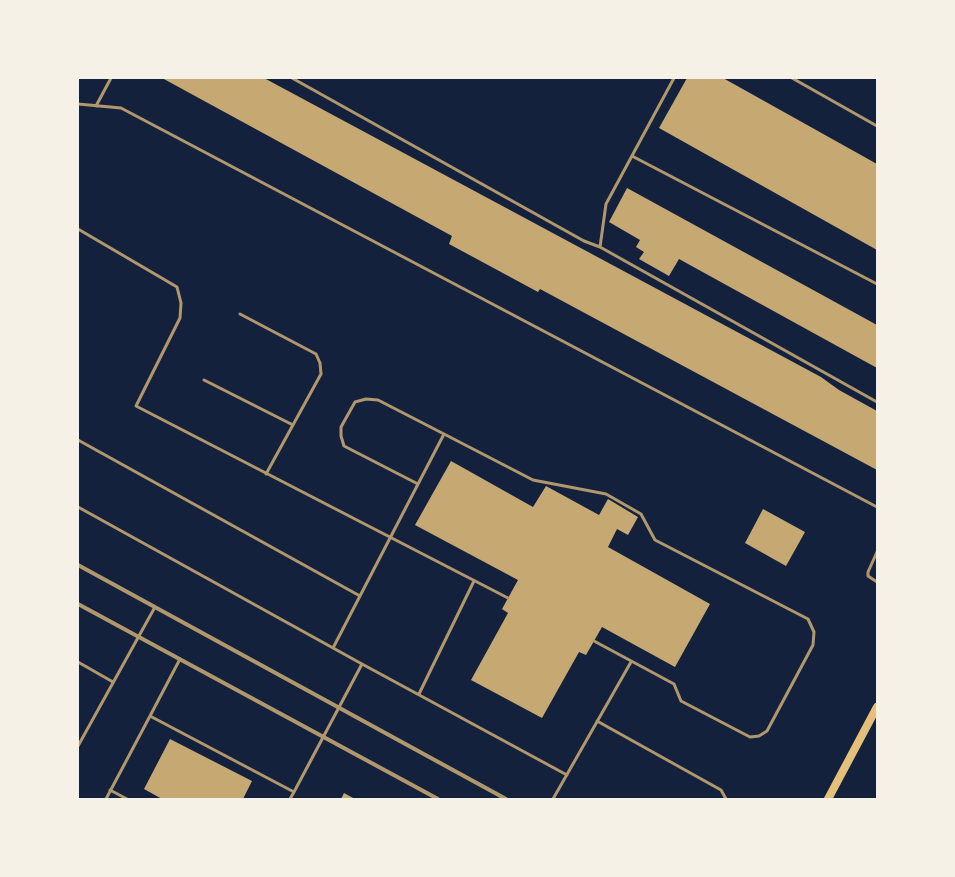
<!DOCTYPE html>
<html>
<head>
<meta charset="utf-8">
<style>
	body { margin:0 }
	#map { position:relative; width:955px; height:877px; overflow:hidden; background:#14213d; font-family:"DejaVu Sans",sans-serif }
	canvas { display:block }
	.frame { position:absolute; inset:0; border:79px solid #f6f1e7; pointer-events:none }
</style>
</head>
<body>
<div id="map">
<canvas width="955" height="877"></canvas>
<div class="frame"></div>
</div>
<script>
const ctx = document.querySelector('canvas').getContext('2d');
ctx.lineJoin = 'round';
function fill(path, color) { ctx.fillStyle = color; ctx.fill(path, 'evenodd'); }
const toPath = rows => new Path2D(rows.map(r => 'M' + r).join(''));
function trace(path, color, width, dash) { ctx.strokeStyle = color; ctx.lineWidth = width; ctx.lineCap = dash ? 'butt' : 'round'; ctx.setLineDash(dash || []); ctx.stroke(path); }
fill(toPath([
	[162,78,264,78,821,377,839,390,877,411,877,470,540,289,538,292,449,244,452,236],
	[687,78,723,78,877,164,877,250,659,128],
	[627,188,877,325,877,368,679,259,669,276,639,259,644,252,636,247,640,240,609,222],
	[451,461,533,507,546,486,599,515,608,499,638,517,628,535,617,529,608,547,710,604,675,667,602,627,586,655,579,652,542,718,471,680,508,613,502,609,518,580,415,525],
	[763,509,805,532,786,566,745,543],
	[170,739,252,781,243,799,162,799,144,789],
	[344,793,355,799,341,799]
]), '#c6a872');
trace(toPath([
	[292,78,584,241,600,247],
	[674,78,606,204,600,247,877,402],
	[792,78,877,126],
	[78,104,121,108,877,507],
	[96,106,111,78],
	[632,156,877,284],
	[78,229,177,287,181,303,180,318,136,406,508,598],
	[240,314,316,354,320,363,321,374,266,474],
	[204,380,293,425],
	[78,440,360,596],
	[418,484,344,446,341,436,341,427,355,402,366,399,378,400,444,434],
	[78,507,362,664,294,792,150,716,180,659],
	[877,552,868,572,868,576,877,582],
	[333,648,444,434,533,480,606,494,641,514,655,540,808,619,814,632,813,645,767,731,759,736,750,737,681,701,674,684,594,641],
	[78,662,113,682],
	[362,664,567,775],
	[419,694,474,581],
	[597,721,721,790,726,799],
	[78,746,155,607],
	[110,790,127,799],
	[106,799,150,716],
	[290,799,294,792],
	[553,799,631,662]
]), '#b1986c', 3);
trace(toPath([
	[78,565,506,799],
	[78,604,438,799]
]), '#b1986c', 4);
trace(toPath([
	[828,799,877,707]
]), '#e5c07b', 8);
</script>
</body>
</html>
